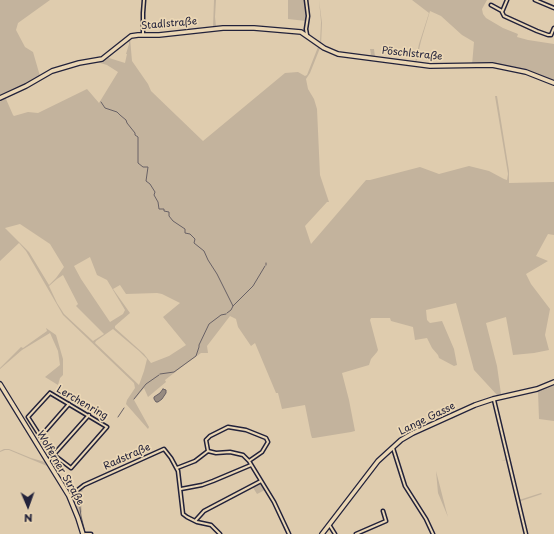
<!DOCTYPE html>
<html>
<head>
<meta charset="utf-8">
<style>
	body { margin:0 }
	#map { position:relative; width:554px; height:534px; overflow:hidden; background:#dfccae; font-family:"Playpen Sans",sans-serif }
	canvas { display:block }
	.north { position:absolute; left:8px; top:486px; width:40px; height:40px; -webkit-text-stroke:3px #ebd7b5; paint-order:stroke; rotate:178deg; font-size:11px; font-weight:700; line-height:16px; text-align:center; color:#22223b }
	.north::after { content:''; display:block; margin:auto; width:14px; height:18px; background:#22223b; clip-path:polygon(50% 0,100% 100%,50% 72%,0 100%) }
</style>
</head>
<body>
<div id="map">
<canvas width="554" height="534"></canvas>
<div class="north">N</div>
</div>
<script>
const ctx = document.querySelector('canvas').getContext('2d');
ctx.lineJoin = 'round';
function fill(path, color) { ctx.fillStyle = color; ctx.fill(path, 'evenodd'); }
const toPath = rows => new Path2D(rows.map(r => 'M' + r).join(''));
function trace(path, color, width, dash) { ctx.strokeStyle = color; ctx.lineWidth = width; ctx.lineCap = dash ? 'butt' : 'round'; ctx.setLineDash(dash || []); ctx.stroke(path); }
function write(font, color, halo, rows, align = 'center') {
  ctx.font = font + ' "Playpen Sans",sans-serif'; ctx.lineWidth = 3.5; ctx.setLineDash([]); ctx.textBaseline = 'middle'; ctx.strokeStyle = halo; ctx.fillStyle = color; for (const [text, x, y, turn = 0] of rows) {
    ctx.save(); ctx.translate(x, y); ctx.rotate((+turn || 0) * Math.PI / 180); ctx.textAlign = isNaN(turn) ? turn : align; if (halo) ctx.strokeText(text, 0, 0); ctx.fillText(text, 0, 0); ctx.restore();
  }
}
fill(toPath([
	[0,0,50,0,18,23,16,30,25,47,33,52,40,76,52,70,106,57,125,63,127,54,126,54,129,44,129,38,142,32,144,0,145,0,143,13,144,33,150,35,213,28,214,0,216,0,215,17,216,27,301,31,305,27,306,21,288,19,288,0,307,0,308,14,307,28,308,34,320,44,321,22,319,0,322,23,321,45,333,52,369,57,371,54,370,49,374,49,375,57,415,63,419,44,429,13,412,0,487,0,482,9,483,14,486,18,503,28,518,34,517,37,528,40,554,44,554,84,541,78,510,69,487,66,436,67,346,57,331,53,320,48,310,73,306,79,308,89,314,99,317,109,320,175,329,202,327,202,305,226,311,244,366,180,370,180,420,167,439,174,469,166,489,171,504,179,507,180,508,174,495,96,497,96,509,171,509,183,554,182,554,235,548,234,536,256,548,261,526,274,531,284,550,309,545,335,549,350,534,353,513,355,506,317,486,323,497,366,501,394,497,395,474,370,456,303,426,310,427,320,430,323,442,321,454,349,457,365,454,366,439,358,438,355,432,348,427,338,415,340,413,327,391,321,390,318,371,318,370,320,378,350,377,352,371,359,369,365,342,373,349,400,355,431,351,432,314,438,312,438,311,435,305,405,282,409,278,393,276,393,255,343,251,346,238,327,236,319,230,316,207,346,208,353,201,353,183,366,165,380,166,382,148,397,144,388,134,400,149,427,148,429,126,404,127,400,135,388,134,383,63,315,26,251,19,243,0,261],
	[430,11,441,16,462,35,474,42,472,65,424,64,416,63,421,41],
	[223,29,280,31,302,34,318,47,307,75,305,76,298,72,285,73,203,141,151,91,148,84,132,61,130,38,133,37],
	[97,62,107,65,118,72,99,103,87,89,38,113,28,112,14,116,13,115,6,99,6,96,53,71],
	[20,224,50,244,64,267,56,278,49,285,29,252,5,228],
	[90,257,97,275,107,280,125,310,123,314,110,322,81,279,74,266],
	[63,275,78,304,76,306,104,334,93,341,64,314,57,303,49,286,57,279],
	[120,285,126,294,157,293,162,294,180,303,163,317,186,345,169,356,151,363,144,354,115,328,115,326,130,313,113,289],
	[113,329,139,351,147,359,144,371,139,385,95,343,96,341],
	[46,328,56,335,63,359,63,375,60,378,58,385,45,377,60,365,58,351,50,333,22,350,0,369,0,368,21,347,23,348,47,331],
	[554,380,554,421,539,419,538,391,496,400,495,402,519,500,541,493,542,494,521,501,520,503,527,534,508,460,501,461,507,459,493,402,491,401,475,407,452,419,448,419,439,423,438,419,479,401,528,390,529,387,530,389,535,388],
	[4,449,9,449,31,458,45,462,52,474,59,482,69,499,76,518,64,492,51,473,47,466,9,450,5,450,0,452,0,451],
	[436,471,446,510,448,517,438,493],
	[262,481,267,489,257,494,252,486],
	[81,488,83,491,80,493,82,512,79,514,71,498,73,495]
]), '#c3b39d');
const water = toPath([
	[163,389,166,390,166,393,162,399,158,402,156,402,154,399,154,397,160,393,163,389]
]);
fill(water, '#978b81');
trace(water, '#686165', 1);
trace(toPath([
	[101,102,105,108,117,112,120,115,126,120,127,123,135,133,135,135,138,137,138,163,143,167,148,167,146,181,150,184,155,192,154,195,158,202,159,209,164,209,164,211,169,212,169,216,173,221,185,229,185,233,190,234,195,239,194,243,204,251,208,260,217,274,233,306,231,310,227,313],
	[266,265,266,263],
	[233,306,253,286,265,266],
	[160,374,174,372,196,356,199,347,199,345,209,324,221,315,226,314],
	[134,399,146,384,159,375],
	[118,417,124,408],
	[79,500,81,516,85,532]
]), '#686165', 1);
const street = toPath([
	[306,0,308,16,306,29,307,35],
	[507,0,502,12,504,16,537,31,548,35,551,35,554,28],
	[535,0,554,8],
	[491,5,502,11],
	[143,35,143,13,144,0],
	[50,393,107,427,71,468,54,455,46,445,28,417,50,393],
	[494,400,526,534],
	[41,436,69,404],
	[393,448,405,486,426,519,433,534],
	[208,451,206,440,210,436,228,427,246,430,266,438,268,442,262,452,249,461],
	[48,461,89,415],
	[177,468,195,461,208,451,216,453,230,452,243,455,249,461,274,502,289,534],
	[181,489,202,485,213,481,251,465],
	[70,496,84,485,164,449,171,458,178,471,183,514,187,517,197,522,211,525,220,534],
	[195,521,204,511,261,481],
	[330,526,335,534],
	[85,534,91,534],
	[356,534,386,521,383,511]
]);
const secondary = toPath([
	[0,98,26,86,52,71,79,63,102,59,131,36,138,35,159,35,223,28,254,28,301,32,324,48,338,54,430,66,492,65,526,72,554,83],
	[0,384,69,496,78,518,83,534],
	[322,534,378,461,401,440,413,433,475,405,493,399,537,389,554,382]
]);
trace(street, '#22223b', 5);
trace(secondary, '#22223b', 6);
trace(street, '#ebd7b5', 2);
trace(secondary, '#ebd7b5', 3.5);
write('10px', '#22223b', '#ebd7b5', [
	["Stadlstraße",169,24,-5],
	["Pöschlstraße",412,54,6],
	["Lerchenring",82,403,30],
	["Lange Gasse",427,419,-26],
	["Radstraße",127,457,-24],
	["Wolferner Straße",60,468,60]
]);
</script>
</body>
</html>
